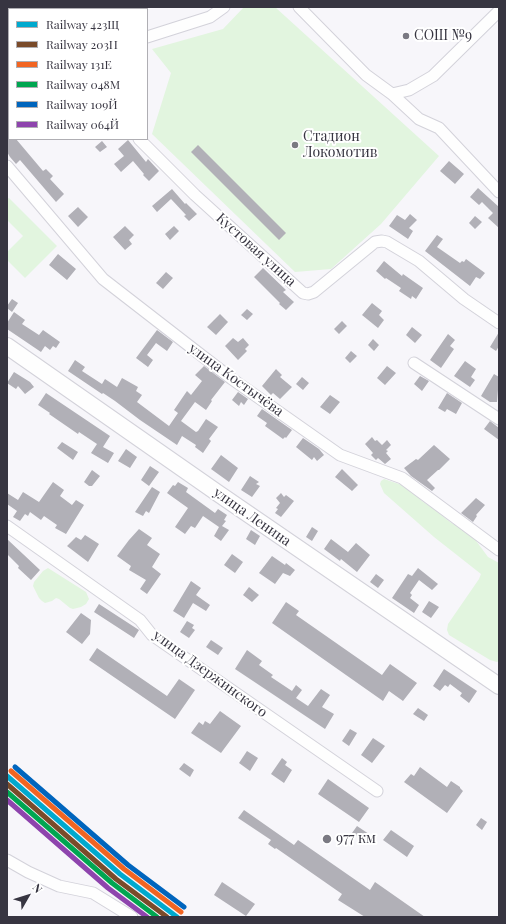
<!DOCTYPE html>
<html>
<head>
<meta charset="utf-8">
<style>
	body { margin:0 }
	#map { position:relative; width:506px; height:924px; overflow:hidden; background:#f7f6fa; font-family:"Playfair Display",serif }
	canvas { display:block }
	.frame { position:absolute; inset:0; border:8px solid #373541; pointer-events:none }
	.legend { position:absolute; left:8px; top:8px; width:140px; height:132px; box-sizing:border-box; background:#fff; border:1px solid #afaeb3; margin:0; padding:5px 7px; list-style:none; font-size:12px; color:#373541 }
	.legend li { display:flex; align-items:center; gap:8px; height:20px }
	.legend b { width:20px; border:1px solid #afaeb3 }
	.north { position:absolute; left:8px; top:876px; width:40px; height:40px; -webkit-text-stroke:3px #fff; paint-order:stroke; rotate:51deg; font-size:11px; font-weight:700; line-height:16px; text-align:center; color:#373541 }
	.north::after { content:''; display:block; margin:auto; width:14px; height:18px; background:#373541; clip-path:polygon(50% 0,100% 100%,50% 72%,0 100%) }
</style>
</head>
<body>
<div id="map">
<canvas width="506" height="924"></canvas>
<div class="frame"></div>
<ul class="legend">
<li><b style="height:5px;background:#00a9ce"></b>Railway 423Щ</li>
<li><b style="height:5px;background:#7a4b2a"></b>Railway 203Н</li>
<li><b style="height:5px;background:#f26522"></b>Railway 131Е</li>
<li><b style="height:5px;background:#00a651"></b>Railway 048М</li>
<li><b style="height:5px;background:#0065bd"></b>Railway 109Й</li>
<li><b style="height:5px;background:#8e44ad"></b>Railway 064Й</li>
</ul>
<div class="north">N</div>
</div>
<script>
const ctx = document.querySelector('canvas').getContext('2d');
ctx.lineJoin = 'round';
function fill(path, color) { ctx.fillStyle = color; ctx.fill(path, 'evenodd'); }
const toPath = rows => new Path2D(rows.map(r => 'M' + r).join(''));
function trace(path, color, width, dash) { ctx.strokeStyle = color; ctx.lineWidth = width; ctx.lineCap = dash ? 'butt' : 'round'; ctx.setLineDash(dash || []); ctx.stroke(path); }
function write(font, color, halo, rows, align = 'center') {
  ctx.font = font + ' "Playfair Display",serif'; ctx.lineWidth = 4; ctx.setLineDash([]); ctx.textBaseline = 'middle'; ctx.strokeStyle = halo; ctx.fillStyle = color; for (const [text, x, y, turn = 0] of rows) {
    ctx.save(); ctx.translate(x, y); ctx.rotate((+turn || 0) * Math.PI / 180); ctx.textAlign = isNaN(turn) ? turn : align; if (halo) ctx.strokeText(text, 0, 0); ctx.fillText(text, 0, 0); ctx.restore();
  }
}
fill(toPath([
	[244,7,275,7,439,156,381,224,331,269,295,272,152,134,171,73,152,49,223,29],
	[9,198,57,246,25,278,7,260,7,252,23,236,7,220,7,199],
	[384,479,402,485,412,491,422,501,434,509,450,522,466,531,474,538,488,557,499,563,499,661,497,662,490,660,449,635,447,630,448,624,479,579,481,574,434,537,384,493,380,484,381,481],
	[48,568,86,592,89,599,86,604,81,607,73,609,70,608,59,599,56,598,52,601,45,603,42,601,39,598,33,586,34,582,43,571]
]), '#e2f5df');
fill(toPath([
	[7,139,16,139,43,171,46,169,53,176,50,179,64,194,56,202,20,160,16,164,10,157,7,152],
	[128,140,146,162,148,159,159,171,149,181,143,175,144,174,133,161,121,172,114,164,124,156,118,149],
	[102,141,107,147,100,152,95,147],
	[198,145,286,233,279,240,191,152],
	[449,161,464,174,455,184,440,171],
	[478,188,499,207,499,228,488,218,493,213,482,202,479,205,470,197],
	[172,189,185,204,186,203,197,214,189,221,184,216,186,215,171,199,157,212,152,206],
	[78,207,88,217,78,227,68,216],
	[410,214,417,220,409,228,413,231,408,239,389,226,397,215,405,220],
	[475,216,482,222,475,229,469,223],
	[125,226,134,235,129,240,132,244,125,250,113,237],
	[174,226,179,231,170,240,165,234],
	[437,235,443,239,437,247,460,263,462,261,464,262,466,259,485,273,480,279,476,277,470,286,425,251],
	[58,254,76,269,67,280,49,265],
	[384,261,402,276,403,274,423,288,416,299,412,296,411,299,399,291,401,288,386,278,385,279,376,271],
	[263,268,286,290,283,292,294,302,286,310,279,304,280,303,254,277],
	[166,272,173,278,163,289,156,283],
	[12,299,18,303,12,312,7,308,7,306],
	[372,303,382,311,379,315,384,320,378,328,362,315],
	[247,309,253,314,247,320,241,315],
	[14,312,25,320,22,324,39,335,43,330,60,342,56,348,53,346,50,350,45,346,41,352,7,329,7,323],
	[220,314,228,322,216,335,207,327],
	[342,321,347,326,339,334,334,329],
	[412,327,422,335,415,343,406,335],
	[157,330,173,342,167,351,156,343,147,355,153,360,148,367,136,358],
	[499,332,499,346,496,351,490,347],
	[448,334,455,340,450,346,454,349,441,368,430,360],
	[233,338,238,342,243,338,249,345,245,349,247,351,238,360,225,346],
	[373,339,379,345,374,351,368,345],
	[351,351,357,356,350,363,345,358],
	[75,360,85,367,82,371,102,384,105,379,117,387,122,378,138,387,136,391,142,395,137,402,169,426,178,413,174,410,187,391,191,395,202,381,195,375,204,366,225,382,211,400,212,401,206,410,195,402,181,421,196,432,198,431,206,419,218,427,209,439,211,441,203,453,195,447,196,445,182,436,177,445,140,420,115,401,103,393,102,394,68,371],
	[465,361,476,369,471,377,475,380,470,387,454,376],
	[387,366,396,373,385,385,377,378],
	[276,369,282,375,280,377,292,387,280,399,273,393,271,395,262,386],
	[14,372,30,382,34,387,25,394,18,386,16,389,7,383],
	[494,374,499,377,497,402,490,402,481,396],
	[420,376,429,381,422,391,414,384],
	[302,377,309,383,303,390,296,384],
	[238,392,248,399,244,405,241,402,239,406,232,400],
	[46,393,110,436,103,447,114,453,108,463,91,453,97,444,79,432,78,434,49,414,50,413,38,405],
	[447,393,462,403,456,414,447,409,445,412,438,408],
	[330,395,340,402,330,414,320,407],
	[262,409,292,430,286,438,285,437,283,439,265,426,267,423,257,416],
	[490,421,499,428,499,440,484,429],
	[372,437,375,441,377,440,382,445,387,440,391,445,386,450,388,451,386,453,391,459,385,464,378,458,376,460,371,455,373,453,365,444],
	[303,438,319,449,324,455,317,461,314,457,312,460,296,447],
	[62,442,78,452,73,460,57,448],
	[434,445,450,459,439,470,438,470,427,480,435,488,432,491,411,476,404,468,416,459,418,460,419,459],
	[126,449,137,457,130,468,118,461],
	[221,455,238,468,229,482,211,469],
	[150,466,159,472,149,486,141,480],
	[342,469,358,485,352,491,335,477],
	[92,470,100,476,92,486,89,486,84,482],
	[250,476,259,482,256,484,260,486,252,497,241,490],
	[53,482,64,490,60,496,72,505,76,500,84,505,66,534,55,528,57,525,44,516,41,520,30,512,28,516,25,514,20,521,13,517,17,511,7,504,7,493,18,500,23,492,39,502],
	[178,482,188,488,186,492,215,513,218,509,227,515,224,520,226,521,222,526,229,530,221,541,214,536,219,527,203,516,195,528,191,526,185,534,175,527,188,508,167,493,173,485,175,486],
	[152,487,160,492,149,513,146,511,143,516,135,512],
	[281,493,284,497,286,495,294,501,281,517,275,513,278,509,276,508,280,503,276,498],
	[476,498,485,505,476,515,477,516,473,522,461,513],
	[312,527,318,531,312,541,306,537],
	[139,529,152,538,147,545,160,554,152,567,161,574,147,594,140,589,146,580,129,570,131,566,117,556,129,540],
	[251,530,260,536,255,545,246,539],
	[85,535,99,544,88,562,67,546,76,537,81,540],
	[7,539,40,570,31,580,18,568,19,566,7,554],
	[331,539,348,552,356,543,370,555,357,572,341,559,340,561,324,549],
	[232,554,243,562,235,573,224,565],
	[272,556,285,565,286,563,295,570,290,576,283,573,275,584,259,573],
	[418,568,438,584,432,590,419,580,410,593,412,595,410,598,419,605,414,613,392,598,408,574,412,576],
	[376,574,384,580,378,588,370,582],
	[191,581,201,588,196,595,210,605,206,611,193,603,184,618,173,611],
	[249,587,259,595,252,602,243,595],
	[429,601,439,607,431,618,422,612],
	[286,602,299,611,296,615,382,675,390,664,417,683,403,701,389,691,383,701,272,623],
	[99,604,139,630,134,638,94,612],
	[81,613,91,620,90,634,82,644,66,632],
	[187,621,194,625,192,628,195,630,189,638,180,632],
	[211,640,223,648,218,655,206,647],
	[97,648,167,696,179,679,195,690,175,719,89,660],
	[247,650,262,661,259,665,273,675,271,677,292,691,296,685,302,690,296,698,308,706,321,689,330,695,322,707,334,714,325,729,235,669],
	[444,669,477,691,469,703,460,696,462,693,450,684,448,687,445,685,440,691,433,686],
	[418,708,428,715,424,721,413,714],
	[220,711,241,726,221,753,191,733,199,722,203,725,205,721,210,724],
	[350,729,357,733,349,746,342,741],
	[373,738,385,746,372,763,361,755],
	[247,751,258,758,250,771,239,763],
	[282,758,287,762,285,765,292,770,284,783,271,774],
	[184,763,194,770,190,777,179,769],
	[420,767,447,787,451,781,460,787,460,788,463,791,447,813,404,782,411,774,414,776],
	[328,779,369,808,359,822,318,794],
	[244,810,294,845,298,840,370,890,375,882,425,917,365,917,338,900,342,894,276,848,275,849,268,844,271,840,238,818],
	[481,818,487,822,482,830,476,825],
	[357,826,372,836,367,843,352,833],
	[391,830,414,846,407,857,383,840],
	[222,882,255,904,246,916,214,895]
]), '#b1b0b7');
const minor = toPath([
	[57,7,59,9],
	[299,7,366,75,392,94,409,90,433,76,499,11],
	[147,37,210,17,224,7],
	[392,94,419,119,439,128,499,192],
	[7,125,9,123],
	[139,139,195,195,303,293,308,294,314,292,375,242,382,241,387,242,419,261,464,299,499,323],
	[7,166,103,279,232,379,340,455,402,478,499,550],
	[414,363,499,419],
	[7,526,140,620,152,635,377,791],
	[7,860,28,872,59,886,93,893,132,917]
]);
const secondary = toPath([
	[7,346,219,494,499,686]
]);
trace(minor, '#d3d2da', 13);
trace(secondary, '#d3d2da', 18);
trace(minor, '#fefefe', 11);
trace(secondary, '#fefefe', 16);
trace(toPath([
	[7,776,120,874,177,917]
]), '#00a9ce', 5);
trace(toPath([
	[7,784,116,879,167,917]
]), '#7a4b2a', 5);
trace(toPath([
	[11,771,124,869,181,912]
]), '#f26522', 5);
trace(toPath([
	[7,792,112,883,157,917]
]), '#00a651', 5);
trace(toPath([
	[15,767,128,865,184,907]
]), '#0065bd', 5);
trace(toPath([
	[7,800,108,888,147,917]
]), '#8e44ad', 5);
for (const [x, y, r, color] of [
	[406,36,4,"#7a7982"],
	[295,145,4,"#7a7982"],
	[327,839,5,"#7a7982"]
]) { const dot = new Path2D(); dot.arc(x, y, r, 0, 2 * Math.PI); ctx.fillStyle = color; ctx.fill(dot); trace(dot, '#fff', 1.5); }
write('14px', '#373541', '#fff', [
	["СОШ №9",414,36],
	["Стадион",303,137],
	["Локомотив",303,153],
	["977 км",336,839]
], 'left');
write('14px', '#373541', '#fff', [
	["Кустовая улица",256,250,42],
	["улица Костычёва",236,380,36],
	["улица Ленина",252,517,35],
	["улица Дзержинского",210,674,36]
]);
</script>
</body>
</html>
